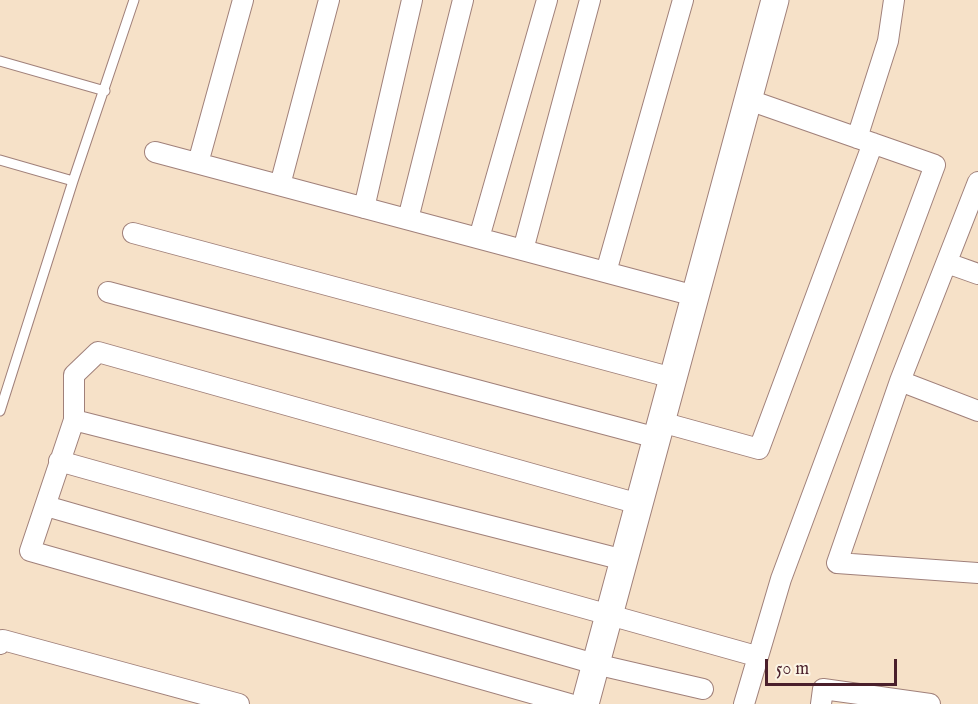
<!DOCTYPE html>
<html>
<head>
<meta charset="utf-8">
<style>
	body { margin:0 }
	#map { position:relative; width:978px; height:704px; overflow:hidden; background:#f6e1c8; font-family:"IM FELL English",serif }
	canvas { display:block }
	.scale { position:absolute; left:765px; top:659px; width:132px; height:27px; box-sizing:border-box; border:3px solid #4a1f2b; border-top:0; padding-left:8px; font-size:18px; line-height:21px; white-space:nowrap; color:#4a1f2b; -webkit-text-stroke:4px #fcf5e5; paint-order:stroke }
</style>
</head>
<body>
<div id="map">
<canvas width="978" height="704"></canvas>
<div class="scale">50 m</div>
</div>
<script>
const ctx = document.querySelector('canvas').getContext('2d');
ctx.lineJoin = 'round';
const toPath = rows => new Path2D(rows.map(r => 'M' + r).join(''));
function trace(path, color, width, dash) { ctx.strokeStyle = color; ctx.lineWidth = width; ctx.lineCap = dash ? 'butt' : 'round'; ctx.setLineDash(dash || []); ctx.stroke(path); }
const lane = toPath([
	[0,61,105,91],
	[0,160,73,181],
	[0,411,73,181,134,0]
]);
const street = toPath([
	[857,138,888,41,894,0],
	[155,152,695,296],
	[198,163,243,0],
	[978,182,900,381,978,411],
	[280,185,329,0],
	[364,208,412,0],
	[408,219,463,0],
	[133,233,673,378],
	[479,238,547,0],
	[523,250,590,0],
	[947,263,978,274],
	[606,272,683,0],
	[108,292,657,438],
	[900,381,837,563,978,573],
	[74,420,624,560],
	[661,422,759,449,873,143],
	[59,461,756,656],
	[46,506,595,664,703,689],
	[0,644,3,640,239,704],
	[570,704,30,551,74,420,74,375,98,352,639,504],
	[744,704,781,579,935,165,749,100],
	[821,704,823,689,930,704]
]);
const secondary = toPath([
	[585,704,775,0]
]);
trace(lane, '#a0807a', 11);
trace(street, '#a0807a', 22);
trace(secondary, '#a0807a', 29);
trace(lane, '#fff', 9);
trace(street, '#fff', 20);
trace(secondary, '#fff', 27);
</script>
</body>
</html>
